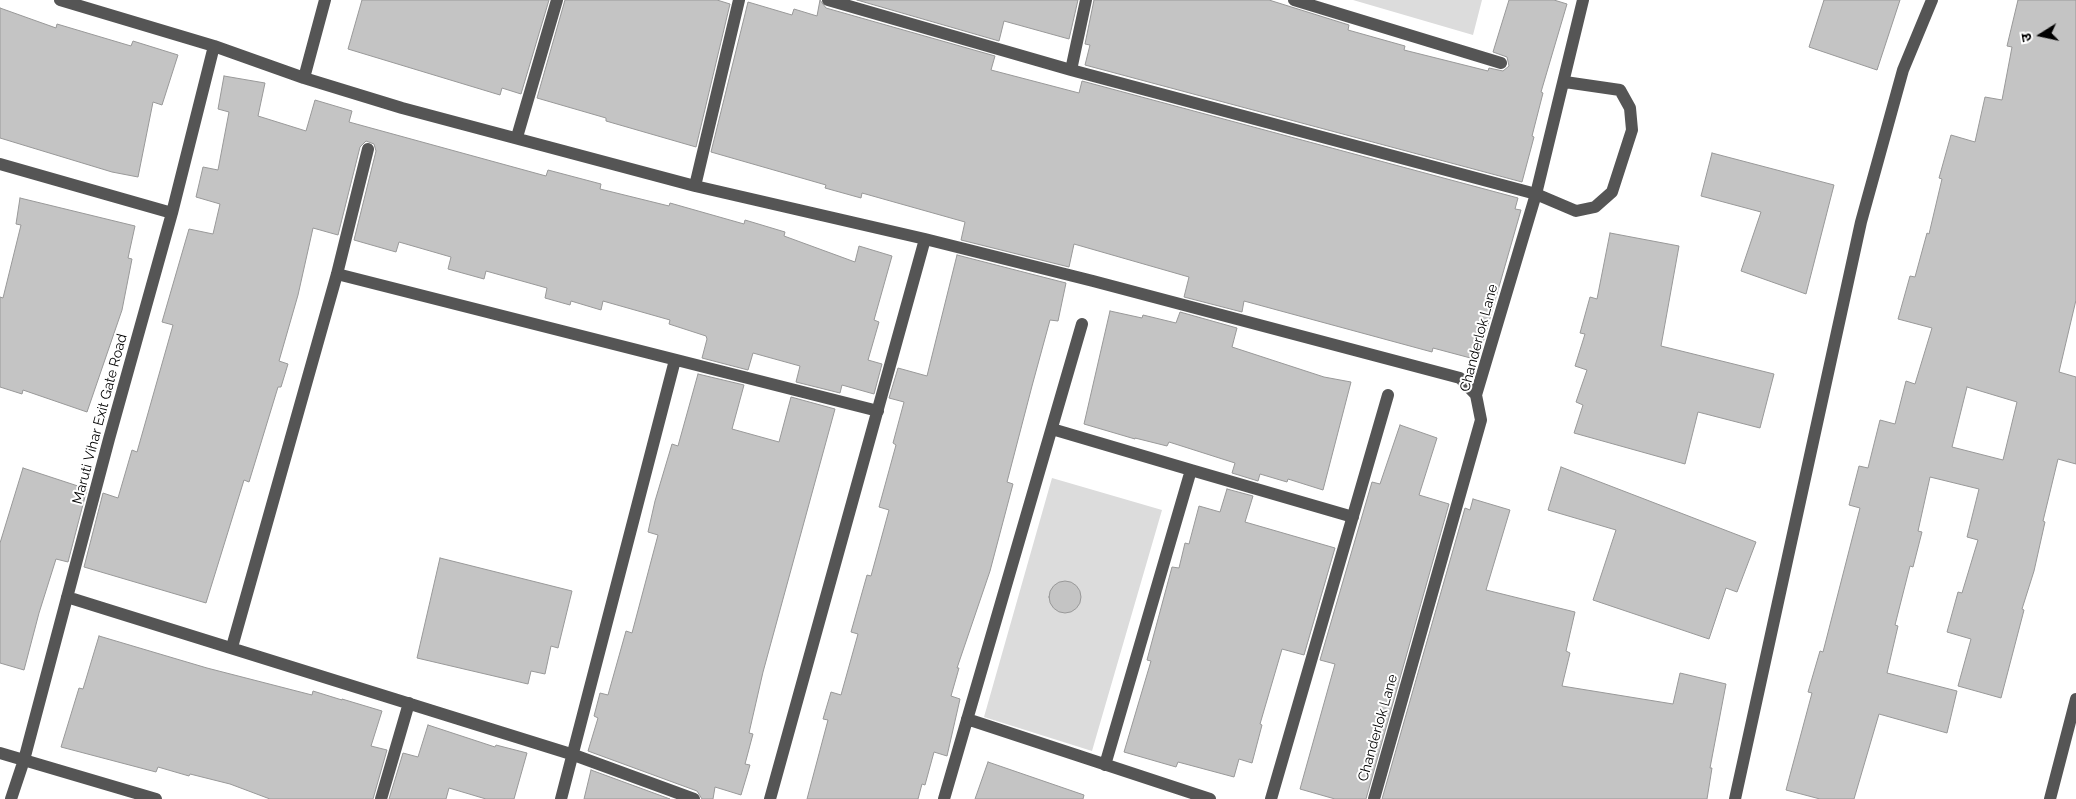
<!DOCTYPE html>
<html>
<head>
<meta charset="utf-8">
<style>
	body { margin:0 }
	#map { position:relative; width:2076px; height:799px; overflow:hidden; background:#fff; font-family:Raleway,"Noto Sans Devanagari",sans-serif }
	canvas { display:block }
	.north { position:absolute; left:2016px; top:10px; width:50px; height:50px; -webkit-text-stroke:4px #fff; paint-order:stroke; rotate:260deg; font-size:14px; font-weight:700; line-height:20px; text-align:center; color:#000 }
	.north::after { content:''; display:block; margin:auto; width:18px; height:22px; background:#000; clip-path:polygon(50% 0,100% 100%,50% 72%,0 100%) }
</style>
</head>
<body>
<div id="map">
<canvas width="2076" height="799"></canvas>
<div class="north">उ</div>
</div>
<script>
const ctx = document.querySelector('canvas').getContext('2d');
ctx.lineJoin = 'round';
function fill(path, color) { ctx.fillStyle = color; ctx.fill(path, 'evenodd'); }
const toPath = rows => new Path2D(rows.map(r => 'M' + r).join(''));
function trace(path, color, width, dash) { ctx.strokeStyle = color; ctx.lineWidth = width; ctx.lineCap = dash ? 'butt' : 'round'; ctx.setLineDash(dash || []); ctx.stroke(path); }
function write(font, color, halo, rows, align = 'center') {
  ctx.font = font + ' Raleway,sans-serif'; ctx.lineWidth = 4; ctx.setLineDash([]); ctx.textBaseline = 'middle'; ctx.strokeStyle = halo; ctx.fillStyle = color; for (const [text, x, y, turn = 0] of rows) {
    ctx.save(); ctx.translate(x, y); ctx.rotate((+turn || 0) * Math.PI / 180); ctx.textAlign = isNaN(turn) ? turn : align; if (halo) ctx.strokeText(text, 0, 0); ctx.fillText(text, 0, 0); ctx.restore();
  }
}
fill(toPath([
	[1353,0,1482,0,1473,35],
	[1052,478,1162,510,1092,751,984,717]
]), '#dcdcdc');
const building = toPath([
	[362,0,549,0,521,94,502,88,500,95,348,49,362,0],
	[565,0,717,0,730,4,696,147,606,121,606,118,537,98,565,0],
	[820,0,826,8,995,56,991,70,1079,93,1082,81,1518,198,1515,209,1521,210,1478,360,1433,348,1432,352,1244,301,1242,312,1184,297,1189,277,1074,244,1069,267,961,240,965,222,862,193,861,198,825,188,826,185,711,152,748,2,792,15,794,9,817,16,820,0],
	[857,0,1078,0,1069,39,1004,21,999,41,857,0],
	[1094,0,1269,0,1349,25,1348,30,1405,46,1404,50,1488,71,1489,68,1503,71,1509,66,1507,57,1493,52,1509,0,1554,0,1567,4,1541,92,1543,93,1532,136,1534,137,1522,182,1085,65,1090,45,1085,44,1094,0],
	[1824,0,1900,0,1877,70,1809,47,1824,0],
	[2018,0,2076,0,2076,300,2059,372,2076,377,2076,464,2058,459,2043,521,2045,522,2034,571,2022,609,2024,610,2001,698,1958,686,1971,639,1947,632,1958,592,1962,593,1978,540,1967,537,1979,489,1930,477,1918,531,1922,532,1913,567,1910,566,1895,625,1898,626,1887,673,1957,691,1947,733,1879,714,1854,799,1820,799,1786,790,1812,693,1808,692,1820,651,1823,652,1860,508,1849,505,1859,466,1868,468,1880,420,1895,424,1906,381,1915,384,1932,328,1898,319,1910,276,1915,277,1927,233,1929,234,1942,179,1939,178,1951,135,1975,142,1985,97,2002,100,2012,47,2007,46,2018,0],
	[1967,387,2017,402,2003,460,1952,447,1967,387],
	[0,8,56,28,57,24,131,46,133,41,178,55,162,105,153,102,138,177,112,172,0,138,0,8],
	[224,76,265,83,258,116,306,131,315,100,352,111,349,122,546,176,548,170,601,184,600,189,669,206,670,203,744,224,745,220,785,232,784,236,855,262,859,246,892,256,874,320,879,322,868,360,882,364,874,394,842,385,840,393,796,382,800,366,753,353,748,370,702,358,707,339,706,336,669,324,670,320,603,301,601,310,571,301,570,305,545,298,547,288,486,271,484,279,448,269,451,257,399,242,396,252,354,240,376,151,374,144,366,141,360,147,338,235,313,228,298,295,279,361,288,364,281,387,278,387,249,482,244,480,206,603,84,567,103,493,118,498,132,450,137,452,173,325,162,322,189,229,213,234,220,204,196,197,203,167,218,170,229,112,218,109,224,76],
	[1712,153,1834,185,1806,294,1741,271,1761,212,1701,196,1712,153],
	[20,198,135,226,128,258,132,259,122,310,87,412,23,390,22,394,0,387,0,297,3,298,21,225,16,224,20,198],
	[1610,233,1679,246,1661,346,1774,374,1760,428,1698,412,1685,464,1574,433,1583,405,1576,402,1587,370,1575,366,1585,334,1580,333,1590,297,1597,299,1610,233],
	[957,255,1066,283,1058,321,1050,320,1032,386,1007,482,1013,484,990,571,957,668,959,668,951,696,960,699,947,756,934,752,925,785,922,784,918,799,807,799,828,720,823,719,831,692,841,695,858,634,851,632,867,575,871,576,889,510,879,507,896,445,893,443,904,402,889,398,898,368,927,376,957,255],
	[1110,311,1142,318,1143,315,1176,323,1180,312,1237,328,1232,347,1324,377,1351,382,1323,490,1288,479,1287,482,1260,474,1258,481,1232,473,1235,463,1169,442,1167,446,1135,438,1135,439,1084,424,1110,311],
	[698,374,744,385,732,429,779,442,791,397,835,409,763,672,749,733,753,734,745,764,750,765,741,795,715,787,713,799,702,799,697,791,588,751,598,718,594,716,600,693,608,695,626,631,632,633,658,535,648,532,655,501,672,444,678,446,698,374],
	[1400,425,1437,438,1419,495,1449,504,1366,799,1335,799,1300,789,1335,664,1320,660,1372,482,1380,484,1400,425],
	[1561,467,1756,542,1737,592,1726,588,1709,639,1593,600,1616,530,1548,510,1561,467],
	[23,468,87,489,68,562,56,559,39,613,24,670,0,663,0,543,23,468],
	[1227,489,1253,496,1245,522,1335,548,1304,655,1282,649,1260,724,1262,725,1252,763,1239,759,1234,777,1178,762,1176,767,1124,752,1151,661,1147,660,1172,567,1179,568,1185,543,1189,544,1199,506,1220,512,1227,489],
	[1473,499,1510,510,1486,590,1575,612,1566,651,1570,653,1562,686,1673,704,1680,673,1726,684,1710,768,1712,768,1707,799,1382,799,1465,508,1470,510,1473,499],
	[440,558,572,591,558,648,551,646,545,674,531,671,528,684,417,658,440,558],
	'1049 597a16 16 0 1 1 32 0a16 16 0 1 1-32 0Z',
	[99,636,207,668,312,695,313,691,342,700,342,699,382,711,371,746,387,750,373,799,270,799,230,784,190,774,189,776,158,767,156,772,61,747,79,688,83,689,99,636],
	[428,725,495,747,496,745,527,753,514,799,486,799,449,788,446,799,389,799,403,753,418,757,428,725],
	[988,762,1084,795,1083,799,975,799,988,762],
	[591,770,670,799,584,799,591,770]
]);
fill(building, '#c4c4c4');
trace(building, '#999', 1);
trace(toPath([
	[60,0,214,46,304,78,402,108,695,186,925,239,1093,281,1460,378,1476,395],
	[828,0,1071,70,1536,194,1576,211,1595,207,1612,192,1632,130,1630,108,1620,90,1565,82],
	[1294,0,1501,63],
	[1071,70,1086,0],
	[304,78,325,0],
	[517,137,557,0],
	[0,164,172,213],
	[695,186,739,0],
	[337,274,878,411],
	[1052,429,1191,470,1105,765],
	[1191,470,1353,517],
	[67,597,574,755,694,799],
	[232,647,337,274,368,149],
	[967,719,1210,799],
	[0,753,156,799],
	[11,799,24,760,109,439,172,213,214,46],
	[381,799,409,703],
	[561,799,675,360],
	[770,799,925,239],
	[944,799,1082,324],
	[1271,799,1388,395],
	[1374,799,1481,420,1476,395,1536,194,1583,0],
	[1735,799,1861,222,1903,70,1932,0],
	[2050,799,2076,699]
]), '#555', 12);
write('14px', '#000', '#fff', [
	["Chanderlok Lane",1479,338,-75],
	["Maruti Vihar Exit Gate Road",100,419,-75],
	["Chanderlok Lane",1378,728,-74]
]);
</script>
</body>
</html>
